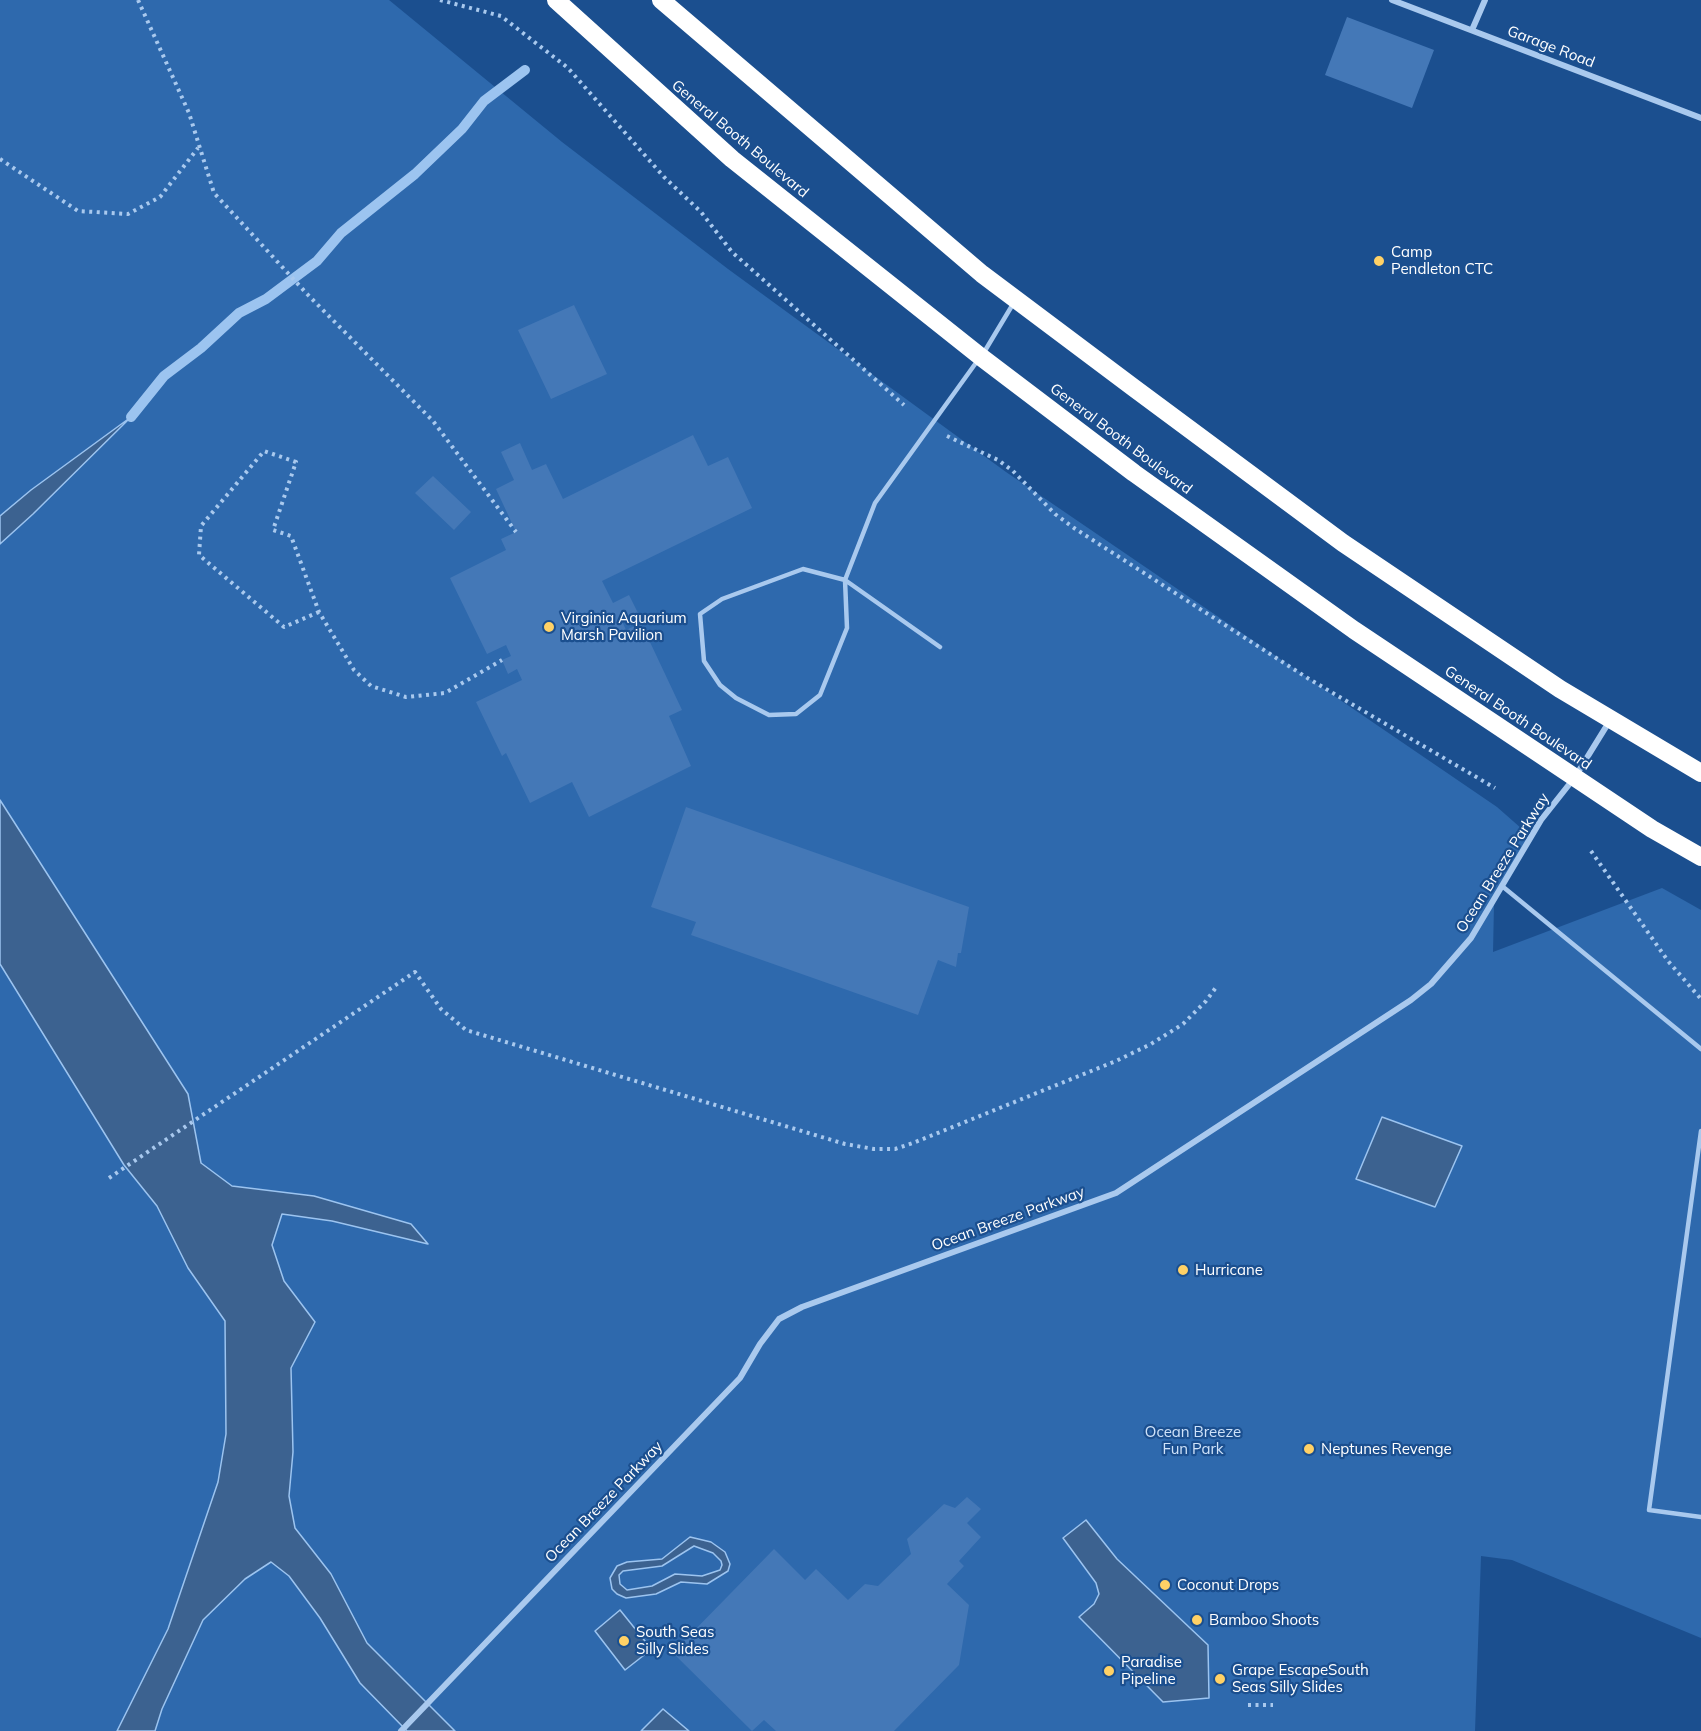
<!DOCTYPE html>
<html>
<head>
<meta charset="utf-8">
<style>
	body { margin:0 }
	canvas { display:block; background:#1b4f8f }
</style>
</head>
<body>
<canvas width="1701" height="1731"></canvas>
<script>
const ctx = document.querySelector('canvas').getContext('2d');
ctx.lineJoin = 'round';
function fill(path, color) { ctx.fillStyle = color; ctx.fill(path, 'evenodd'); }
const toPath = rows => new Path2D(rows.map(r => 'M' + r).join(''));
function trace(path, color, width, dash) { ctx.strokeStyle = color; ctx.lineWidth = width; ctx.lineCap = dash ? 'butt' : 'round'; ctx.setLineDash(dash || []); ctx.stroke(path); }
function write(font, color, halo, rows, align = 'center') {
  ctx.font = font + ' Mulish,sans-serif'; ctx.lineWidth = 4.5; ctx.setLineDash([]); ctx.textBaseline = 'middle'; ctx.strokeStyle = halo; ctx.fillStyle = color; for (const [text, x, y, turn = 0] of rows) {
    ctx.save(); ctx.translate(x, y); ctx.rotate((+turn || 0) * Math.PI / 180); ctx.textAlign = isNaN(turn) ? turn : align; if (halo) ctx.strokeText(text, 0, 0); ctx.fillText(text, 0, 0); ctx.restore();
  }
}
fill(toPath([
	[0,0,389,0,562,142,728,269,1006,472,1497,807,1530,836,1494,904,1493,952,1662,888,1701,910,1701,1638,1512,1560,1481,1556,1475,1731,155,1731,162,1709,203,1620,228,1595,292,1415,291,1368,315,1322,284,1281,272,1245,232,1186,201,1163,192,1114,0,842],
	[0,964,124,1165,157,1206,188,1268,225,1320,226,1434,218,1482,168,1629,117,1731,0,1731]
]), '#2e69ad');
const water = toPath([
	[131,417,33,514,0,544,0,516,31,490,131,417],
	[0,800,188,1094,201,1163,232,1186,314,1196,411,1224,428,1244,332,1221,282,1214,272,1245,284,1281,315,1322,291,1368,293,1452,289,1496,295,1528,331,1574,367,1643,455,1731,407,1731,360,1683,320,1618,289,1576,271,1562,245,1579,203,1620,162,1709,155,1731,117,1731,168,1629,218,1482,226,1434,225,1321,188,1268,157,1206,124,1165,0,964,0,800],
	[1382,1117,1462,1146,1435,1207,1356,1179,1382,1117],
	[1086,1520,1117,1559,1208,1645,1209,1698,1163,1702,1079,1617,1094,1604,1099,1594,1096,1583,1063,1538,1086,1520],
	[690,1537,711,1542,725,1552,730,1564,728,1571,707,1584,681,1582,656,1594,626,1598,617,1594,612,1589,610,1578,617,1566,627,1562,662,1559,690,1537],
	[694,1546,713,1553,721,1561,722,1565,720,1570,702,1576,675,1574,652,1586,627,1590,620,1584,619,1575,623,1571,662,1566,694,1546],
	[620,1610,649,1646,648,1652,625,1670,595,1631,620,1610],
	[663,1709,689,1731,641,1731,663,1709]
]);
fill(water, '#3c6290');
trace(water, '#9cc4f0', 1.5);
trace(toPath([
	[131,417,164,376,201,348,239,313,266,299,317,261,341,233,415,174,462,129,484,101,525,70]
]), '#9cc4f0', 10);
fill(toPath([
	[1347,17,1434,50,1412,108,1325,75],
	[574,305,607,374,551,399,518,330],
	[693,435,708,466,728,457,752,508,602,581,613,603,629,595,638,613,622,621,626,630,641,623,682,710,669,716,691,766,589,817,572,782,530,803,506,753,502,756,476,702,522,680,517,669,508,674,502,660,511,656,506,645,487,654,450,578,506,550,501,539,516,532,496,489,514,480,501,452,520,443,532,470,546,464,563,499],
	[433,476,471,512,454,530,415,493],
	[686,807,969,907,961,953,958,953,956,967,938,960,918,1015,691,935,696,922,651,907],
	[967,1497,981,1509,967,1523,981,1537,959,1561,964,1566,947,1584,969,1605,959,1665,894,1731,776,1731,764,1720,752,1731,675,1655,686,1644,684,1641,774,1549,805,1580,816,1569,848,1600,865,1584,878,1586,911,1554,907,1539,944,1504,955,1508]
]), '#4478b7');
trace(toPath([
	[138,0,189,113,214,193,309,296,433,421,516,532],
	[440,0,501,16,568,68,664,177,701,212,732,252,904,405],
	[0,159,78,211,128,214,160,197,198,148],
	[947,436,998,460,1013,471,1055,514,1074,528,1309,679,1495,788],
	[319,612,284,627,199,555,201,526,264,451,296,462,273,530,291,536,319,612,354,670,371,686,406,697,445,693,502,660],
	[1591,851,1668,961,1701,999],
	[109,1178,415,972,441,1009,466,1030,845,1144,874,1149,895,1149,913,1143,1116,1061,1151,1044,1183,1024,1206,1001,1217,986],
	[1248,1705,1273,1705]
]), '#a9c9ee', 4, [3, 4.5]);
trace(toPath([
	[983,354,1013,304],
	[940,647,845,580,803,569,722,599,700,614,704,661,720,685,736,698,769,715,796,714,820,695,847,628,845,580,875,503,978,360],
	[1502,886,1701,1049],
	[1701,1131,1649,1510,1701,1517]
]), '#a9c9ee', 4.5);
trace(toPath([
	[1392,0,1701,118],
	[1472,30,1485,0],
	[401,1731,740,1378,760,1344,779,1319,802,1307,1116,1193,1411,1000,1431,984,1471,938,1541,820,1575,777,1609,722]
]), '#a9c9ee', 6);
trace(toPath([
	[556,0,732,159,981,357,1134,473,1354,630,1652,829,1701,857],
	[661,0,982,274,1134,388,1343,543,1560,689,1701,773]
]), '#fff', 18);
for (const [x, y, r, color] of [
	[1379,261,6,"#ffd166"],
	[549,627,6,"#ffd166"],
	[1183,1270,6,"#ffd166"],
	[1309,1449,6,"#ffd166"],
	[1165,1585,6,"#ffd166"],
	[1197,1620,6,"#ffd166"],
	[624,1641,6,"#ffd166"],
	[1109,1671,6,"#ffd166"],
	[1220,1679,6,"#ffd166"]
]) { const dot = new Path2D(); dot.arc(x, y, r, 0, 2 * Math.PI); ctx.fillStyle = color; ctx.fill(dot); trace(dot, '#1b4f8f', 2); }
write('15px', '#fff', '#1b4f8f', [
	["Garage Road",1551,47,21],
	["General Booth Boulevard",740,139,40],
	["General Booth Boulevard",1121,439,37],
	["General Booth Boulevard",1518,718,34],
	["Ocean Breeze Parkway",1503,863,-58],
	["Ocean Breeze Parkway",1008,1219,-20],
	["Ocean Breeze Parkway",604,1502,-46]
]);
write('15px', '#fff', '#1b4f8f', [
	["Camp",1391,252],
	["Pendleton CTC",1391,269],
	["Virginia Aquarium",561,618],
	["Marsh Pavilion",561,635],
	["Hurricane",1195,1270],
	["Neptunes Revenge",1321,1449],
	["Coconut Drops",1177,1585],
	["Bamboo Shoots",1209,1620],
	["South Seas",636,1632],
	["Silly Slides",636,1649],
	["Paradise",1121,1662],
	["Pipeline",1121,1679],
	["Grape EscapeSouth",1232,1670],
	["Seas Silly Slides",1232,1687]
], 'left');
write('15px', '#cfe3fa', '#1b4f8f', [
	["Ocean Breeze",1193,1432],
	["Fun Park",1193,1449]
]);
</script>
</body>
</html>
